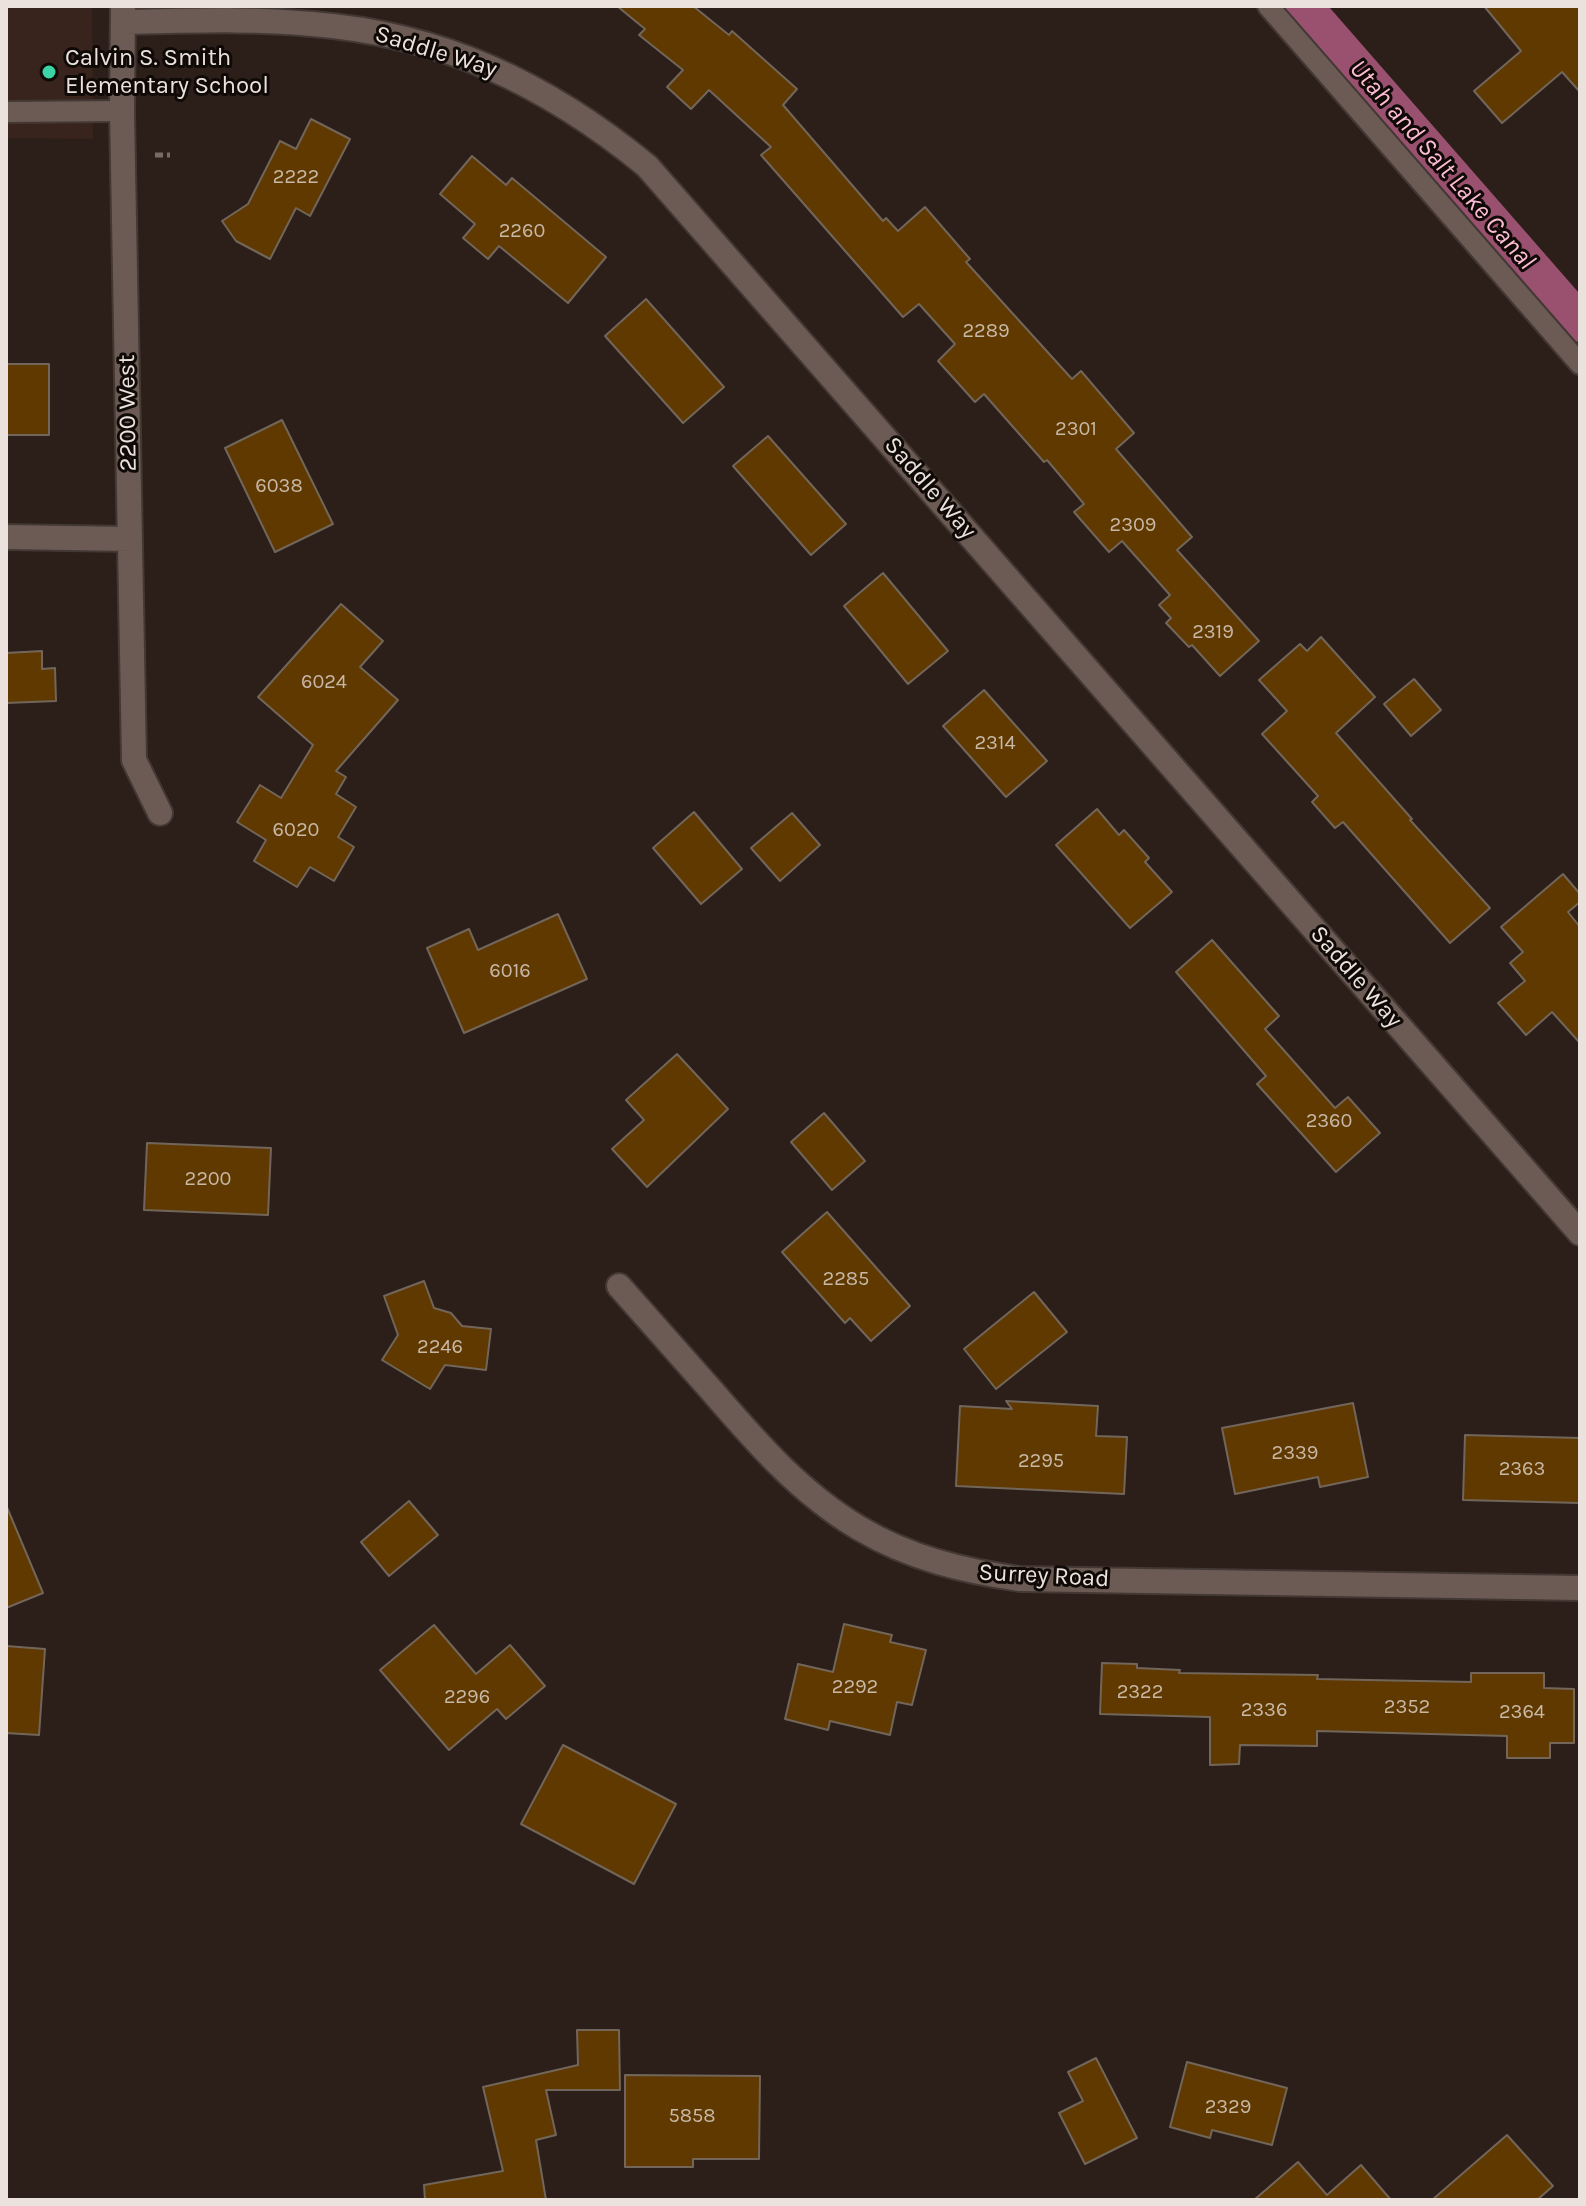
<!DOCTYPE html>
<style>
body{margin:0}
#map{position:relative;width:1586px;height:2206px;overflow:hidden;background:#2c1e19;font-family:Karla,sans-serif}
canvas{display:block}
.frame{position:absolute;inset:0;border:8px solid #ebe2de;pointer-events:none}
</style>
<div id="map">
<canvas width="1586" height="2206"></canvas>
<div class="frame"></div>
</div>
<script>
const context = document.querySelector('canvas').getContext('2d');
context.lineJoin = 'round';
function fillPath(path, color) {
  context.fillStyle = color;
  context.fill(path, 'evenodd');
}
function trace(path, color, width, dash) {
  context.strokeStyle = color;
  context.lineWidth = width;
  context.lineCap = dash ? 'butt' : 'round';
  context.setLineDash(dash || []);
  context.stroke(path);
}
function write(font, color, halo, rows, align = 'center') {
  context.font = font + ' Karla,sans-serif';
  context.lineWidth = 6;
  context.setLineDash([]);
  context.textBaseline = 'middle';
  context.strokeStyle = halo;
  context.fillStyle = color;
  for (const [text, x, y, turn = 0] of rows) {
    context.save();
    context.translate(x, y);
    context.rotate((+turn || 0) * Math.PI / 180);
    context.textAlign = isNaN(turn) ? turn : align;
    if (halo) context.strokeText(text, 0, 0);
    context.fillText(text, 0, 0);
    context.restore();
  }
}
const built = new Path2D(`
 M 6,6 L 92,6 L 93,139 L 6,138 Z`);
const canal = new Path2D(`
 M 1303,6 L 1580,323`);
const building = new Path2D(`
 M 617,6 L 693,6 L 729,35 L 732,31 L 797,89 L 783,105 L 883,221 L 886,218 L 898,231 L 925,207 L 970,259 L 966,262 L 1072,379 L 1081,371 L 1134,433 L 1116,449 L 1192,537 L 1177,550 L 1259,641 L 1220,676 L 1192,645 L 1189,647 L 1166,623 L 1171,618 L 1159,605 L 1170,595 L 1122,541 L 1109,552 L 1074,512 L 1084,504 L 1047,460 L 1044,462 L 984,394 L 975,402 L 938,361 L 955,344 L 919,304 L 903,317 L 761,155 L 771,147 L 709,90 L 691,109 L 667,87 L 683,70 L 639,35 L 645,29 Z
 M 1484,6 L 1580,6 L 1580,92 L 1562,72 L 1502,123 L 1474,91 L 1521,51 Z
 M 311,119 L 350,139 L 310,216 L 296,208 L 270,259 L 236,241 L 222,221 L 248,204 L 280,141 L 296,149 Z
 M 472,156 L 506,185 L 512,178 L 606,257 L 568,303 L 499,246 L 488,259 L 463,238 L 475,224 L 440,194 Z
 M 646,299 L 724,387 L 683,423 L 605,336 Z
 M 6,364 L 49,364 L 49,435 L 6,435 Z
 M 282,420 L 333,524 L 275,552 L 225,448 Z
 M 768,436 L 846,524 L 811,555 L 733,466 Z
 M 883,573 L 948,651 L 908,684 L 844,606 Z
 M 341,604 L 383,641 L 360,667 L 398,700 L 336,771 L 346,777 L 336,794 L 356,807 L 338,837 L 354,847 L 334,881 L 310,867 L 297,887 L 254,861 L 266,840 L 237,822 L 260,785 L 281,798 L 313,745 L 258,697 Z
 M 1321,637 L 1375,697 L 1336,733 L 1412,819 L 1410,820 L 1490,908 L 1450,943 L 1343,822 L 1335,828 L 1312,802 L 1318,796 L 1262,734 L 1287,711 L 1259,680 L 1300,644 L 1307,651 Z
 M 42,651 L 42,669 L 55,668 L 56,701 L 6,703 L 6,653 Z
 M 1414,679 L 1441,710 L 1411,736 L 1384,704 Z
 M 984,690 L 1047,761 L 1006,797 L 943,726 Z
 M 1097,809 L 1119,835 L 1124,830 L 1149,858 L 1145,862 L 1172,892 L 1130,928 L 1056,845 Z
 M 694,812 L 742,869 L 701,904 L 653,848 Z
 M 792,813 L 820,845 L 780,881 L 751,848 Z
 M 1563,874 L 1580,894 L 1580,902 L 1568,912 L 1580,927 L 1580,1043 L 1552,1012 L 1526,1035 L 1498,1003 L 1525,981 L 1510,963 L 1523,952 L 1501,927 Z
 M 558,914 L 587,979 L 464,1033 L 427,948 L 469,929 L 478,950 Z
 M 1212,940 L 1279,1016 L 1265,1029 L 1335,1108 L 1348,1097 L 1380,1133 L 1336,1172 L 1257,1084 L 1266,1076 L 1176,972 Z
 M 677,1054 L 728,1109 L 647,1187 L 612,1149 L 644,1120 L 626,1100 Z
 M 824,1113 L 865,1161 L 832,1190 L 791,1142 Z
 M 147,1143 L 271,1148 L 268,1215 L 144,1210 Z
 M 827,1212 L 910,1306 L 871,1341 L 850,1318 L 845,1323 L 782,1252 Z
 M 424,1281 L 434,1308 L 451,1313 L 462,1326 L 491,1329 L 486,1370 L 445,1365 L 430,1389 L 382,1360 L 398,1335 L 384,1296 Z
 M 1034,1292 L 1067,1332 L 996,1389 L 964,1349 Z
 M 1006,1401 L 1098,1406 L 1096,1436 L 1127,1437 L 1124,1494 L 956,1486 L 960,1406 L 1012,1409 Z
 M 1353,1403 L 1368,1477 L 1320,1487 L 1318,1477 L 1235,1494 L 1222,1428 Z
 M 1465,1435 L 1580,1438 L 1580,1503 L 1463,1500 Z
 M 409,1501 L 438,1535 L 389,1576 L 361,1542 Z
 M 6,1505 L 43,1593 L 6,1608 Z
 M 844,1624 L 892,1635 L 890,1642 L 926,1650 L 912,1705 L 897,1702 L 890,1735 L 830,1721 L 828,1730 L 785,1719 L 798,1664 L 833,1672 Z
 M 434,1625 L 476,1674 L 510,1645 L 545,1686 L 506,1719 L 497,1709 L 449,1750 L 380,1670 Z
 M 6,1646 L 45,1649 L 39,1735 L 6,1733 Z
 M 1102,1663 L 1137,1664 L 1137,1668 L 1180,1670 L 1179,1673 L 1318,1675 L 1317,1679 L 1471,1682 L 1471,1673 L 1544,1673 L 1544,1688 L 1574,1689 L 1574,1743 L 1550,1743 L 1550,1758 L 1507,1758 L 1507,1736 L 1317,1731 L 1317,1746 L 1240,1745 L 1239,1764 L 1210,1765 L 1210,1717 L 1100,1714 Z
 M 563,1745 L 676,1804 L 634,1884 L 521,1824 Z
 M 577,2030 L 619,2030 L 620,2090 L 546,2090 L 556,2135 L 536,2140 L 546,2200 L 425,2200 L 424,2185 L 503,2171 L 483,2087 L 578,2065 Z
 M 1096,2058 L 1137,2138 L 1085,2164 L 1059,2113 L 1083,2101 L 1068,2072 Z
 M 1187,2062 L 1287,2088 L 1272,2145 L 1212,2130 L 1210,2138 L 1170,2127 Z
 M 625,2075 L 760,2076 L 759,2159 L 693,2159 L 693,2167 L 625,2167 Z
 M 1507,2135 L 1553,2186 L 1537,2200 L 1432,2200 Z
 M 1298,2162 L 1327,2195 L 1361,2165 L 1391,2200 L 1254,2200 Z`);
const path = new Path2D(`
 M 155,155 L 170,155`);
const lane = new Path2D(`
 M 1268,6 L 1580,364
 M 6,112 L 122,111`);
const street = new Path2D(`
 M 123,6 L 122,111 L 134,760 L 160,813
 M 123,22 C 186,21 250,18 312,24 C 442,34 547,84 647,166 L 1580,1233
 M 6,537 L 130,539
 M 619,1286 C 650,1321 681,1356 712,1391 C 756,1442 800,1493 859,1528 C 909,1558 964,1571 1020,1579 L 1580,1588`);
const markers = [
 [49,72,8,"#3bd4a4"]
];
const numberNames = [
 ["2222",296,177],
 ["2260",522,231],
 ["2289",986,331],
 ["2301",1076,429],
 ["6038",279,486],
 ["2309",1133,525],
 ["2319",1213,632],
 ["6024",324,682],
 ["2314",995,743],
 ["6020",296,830],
 ["6016",510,971],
 ["2360",1329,1121],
 ["2200",208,1179],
 ["2285",846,1279],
 ["2246",440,1347],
 ["2339",1295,1453],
 ["2295",1041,1461],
 ["2363",1522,1469],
 ["2292",855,1687],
 ["2322",1140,1692],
 ["2296",467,1697],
 ["2352",1407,1707],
 ["2336",1264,1710],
 ["2364",1522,1712],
 ["2329",1228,2107],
 ["5858",692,2116]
];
const streetNames = [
 ["Saddle Way",436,52,17],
 ["2200 West",128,413,-91],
 ["Saddle Way",930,488,49],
 ["Saddle Way",1356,977,49],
 ["Surrey Road",1044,1576,3]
];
const poiNames = [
 ["Calvin S. Smith",65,58],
 ["Elementary School",65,86]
];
const waterNames = [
 ["Utah and Salt Lake Canal",1442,165,49]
];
fillPath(built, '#38241c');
trace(canal, '#9a5170', 38);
fillPath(building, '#5f3900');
trace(building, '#72665a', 2);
trace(lane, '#433834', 24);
trace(street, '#433834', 28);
trace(path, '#776b66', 5, [8, 4]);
trace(lane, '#6b5b54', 20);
trace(street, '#6b5b54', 24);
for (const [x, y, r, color] of markers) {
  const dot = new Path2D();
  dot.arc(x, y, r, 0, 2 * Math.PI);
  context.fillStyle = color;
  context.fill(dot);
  trace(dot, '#100a07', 3);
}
write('20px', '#c8b8a6', null, numberNames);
write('24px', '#ebe2de', '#100a07', streetNames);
write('24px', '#ebe2de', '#100a07', poiNames, 'left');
write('italic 26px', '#fdbcd5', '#100a07', waterNames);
</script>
